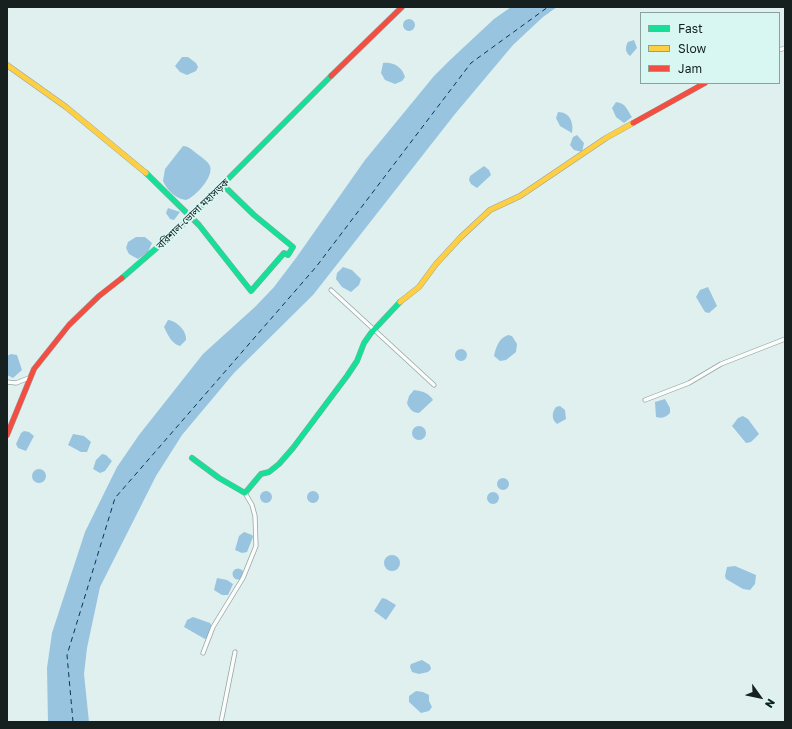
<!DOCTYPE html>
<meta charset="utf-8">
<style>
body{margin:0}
#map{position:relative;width:792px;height:729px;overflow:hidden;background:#dff0ee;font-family:"Golos Text",sans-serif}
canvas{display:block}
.frame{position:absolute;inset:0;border:8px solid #15201f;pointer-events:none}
.legend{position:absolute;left:640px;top:12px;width:140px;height:72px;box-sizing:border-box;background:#d8f7f3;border:1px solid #8aa19e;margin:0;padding:5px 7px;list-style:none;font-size:12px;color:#15201f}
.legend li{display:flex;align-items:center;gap:8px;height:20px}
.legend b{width:20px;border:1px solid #8aa19e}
.north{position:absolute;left:740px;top:677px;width:40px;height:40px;-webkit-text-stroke:3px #d8f7f3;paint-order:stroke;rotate:123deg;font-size:11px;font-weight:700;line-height:16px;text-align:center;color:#15201f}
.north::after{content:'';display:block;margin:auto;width:14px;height:18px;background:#15201f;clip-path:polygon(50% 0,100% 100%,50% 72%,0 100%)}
</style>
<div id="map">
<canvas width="792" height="729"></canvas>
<div class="frame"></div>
<ul class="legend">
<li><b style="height:5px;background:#16e098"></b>Fast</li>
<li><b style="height:5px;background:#ffcf43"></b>Slow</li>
<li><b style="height:5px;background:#f24e42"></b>Jam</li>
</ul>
<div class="north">N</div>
</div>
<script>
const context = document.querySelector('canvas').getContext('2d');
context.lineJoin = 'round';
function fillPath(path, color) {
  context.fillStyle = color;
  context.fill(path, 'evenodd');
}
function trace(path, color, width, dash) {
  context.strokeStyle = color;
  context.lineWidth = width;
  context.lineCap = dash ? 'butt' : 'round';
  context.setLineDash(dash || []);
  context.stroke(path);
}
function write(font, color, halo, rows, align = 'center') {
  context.font = font + ' "Golos Text","Noto Sans Bengali",sans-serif';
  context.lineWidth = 4;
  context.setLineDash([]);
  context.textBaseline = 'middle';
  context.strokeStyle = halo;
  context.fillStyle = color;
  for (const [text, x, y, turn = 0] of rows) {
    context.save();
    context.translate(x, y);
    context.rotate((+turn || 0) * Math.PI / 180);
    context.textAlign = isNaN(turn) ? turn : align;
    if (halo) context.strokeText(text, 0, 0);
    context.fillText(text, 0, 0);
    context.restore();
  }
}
const water = new Path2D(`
 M 511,7 L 557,7 L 543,17 L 513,45 L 455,114 L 313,295 L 234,373 L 182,435 L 156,476 L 100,587 L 87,648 L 84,674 L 89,722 L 48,722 L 47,668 L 52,633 L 85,532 L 117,467 L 139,435 L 203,354 L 256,306 L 274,287 L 296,258 L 365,160 L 434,76 L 449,61 L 494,19 Z
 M403 25a6 6 0 1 1 12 0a6 6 0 1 1-12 0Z
 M 634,40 L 637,48 L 630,56 C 625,52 625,47 628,42 Z
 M 182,57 L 188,57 L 196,63 L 198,67 L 196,71 L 187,75 L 180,72 L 175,66 Z
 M 383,63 C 394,62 402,67 405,77 L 402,81 L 395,84 L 385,80 L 381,73 Z
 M 616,102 C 626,103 627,110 632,117 L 624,123 L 616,117 L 612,108 Z
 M 558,112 C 570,112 574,123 572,133 L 560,126 L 556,118 Z
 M 577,135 L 584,143 L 582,152 L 574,150 L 570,145 L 573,137 Z
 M 183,146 C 189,146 192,150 196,153 C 201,157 208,161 210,166 C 214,177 195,197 186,200 C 176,199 167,190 163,181 L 165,169 Z
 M 484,166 L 489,170 L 491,175 L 477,188 L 471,184 L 469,180 L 470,176 Z
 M 168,208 L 180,212 L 174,220 L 170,219 L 166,213 Z
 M 136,237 L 145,237 L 152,243 L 148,252 L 138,259 L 129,254 L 126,248 L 128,242 Z
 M 343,267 L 352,270 L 361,279 L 359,285 L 351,292 L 342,287 L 336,279 L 337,273 Z
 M 708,287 L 717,306 L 709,313 L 705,312 L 696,297 L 700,290 Z
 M 168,320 C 177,321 187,331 186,340 L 180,346 C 171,343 168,335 164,327 Z
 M 508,335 L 512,336 L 517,344 L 516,352 L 506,360 L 500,361 L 494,356 C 496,347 499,338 508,335 Z
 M455 355a6 6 0 1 1 12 0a6 6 0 1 1-12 0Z
 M 11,354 L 17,355 L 22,370 L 13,378 L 7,375 L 7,356 Z
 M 414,390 C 422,391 429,393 433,400 L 419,413 C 413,413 409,409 407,403 L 409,396 Z
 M 665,399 L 670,408 L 670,413 C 666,417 662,419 656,417 L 655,402 Z
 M 560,406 L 565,410 L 566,419 L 557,424 C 551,419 552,412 556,407 Z
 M 743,416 L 748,419 L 759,434 L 751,442 L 746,443 L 732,426 L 738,418 Z
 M412 433a7 7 0 1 1 14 0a7 7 0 1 1-14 0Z
 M 24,431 L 29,432 L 34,436 L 26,451 L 18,448 L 16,444 L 21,433 Z
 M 73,434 L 84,436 L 91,442 L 87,452 L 81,452 L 68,445 Z
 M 102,454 L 106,455 L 112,461 L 105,471 L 100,473 L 93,469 L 96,460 Z
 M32 476a7 7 0 1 1 14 0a7 7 0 1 1-14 0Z
 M497 484a6 6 0 1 1 12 0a6 6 0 1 1-12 0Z
 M260 497a6 6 0 1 1 12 0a6 6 0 1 1-12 0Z
 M307 497a6 6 0 1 1 12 0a6 6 0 1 1-12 0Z
 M487 498a6 6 0 1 1 12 0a6 6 0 1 1-12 0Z
 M 244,532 L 252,535 L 253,537 L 247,552 L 242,553 L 235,550 L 239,536 Z
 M384 563a8 8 0 1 1 16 0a8 8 0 1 1-16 0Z
 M 735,566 L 756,575 L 755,584 L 750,590 L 743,589 L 726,579 L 725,576 L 727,567 Z
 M232.5 574a5.5 5.5 0 1 1 11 0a5.5 5.5 0 1 1-11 0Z
 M 217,578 L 227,580 L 233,584 L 228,595 L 222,595 L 214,590 Z
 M 382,598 L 386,599 L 396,605 L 386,620 L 374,611 Z
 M 193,617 L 210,623 L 212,626 L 208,637 L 205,639 L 184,627 L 187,620 Z
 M 422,660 L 430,665 L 431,669 L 428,672 L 419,674 L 412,672 L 410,667 L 411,664 Z
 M 416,691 L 423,692 L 429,695 L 429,701 L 432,707 L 429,711 L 421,713 L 409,702 L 409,696 Z`);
const ferry = new Path2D(`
 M 73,722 L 67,655 L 115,498 L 316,267 L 471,63 L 548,7`);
const street = new Path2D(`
 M 779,50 L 785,48
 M 331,290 L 434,385
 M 7,382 L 16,383 L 29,378
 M 645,400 L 689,383 L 721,364 L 785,339
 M 203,653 L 213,627 L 243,578 L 256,546 L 255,516 L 252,505 L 245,493
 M 221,722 L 235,652`);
const fast = new Path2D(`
 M 146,173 L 199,225 L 251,291 L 284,253 L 288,255 L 293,247 L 254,215 L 223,185
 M 122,278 L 175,232 L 331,76
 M 192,458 L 219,478 L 245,493 L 261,474 L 269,472 L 279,464 L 293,448 L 347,376 L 357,361 L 364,343 L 371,333 L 400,302`);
const slow = new Path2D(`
 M 7,65 L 66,107 L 146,173
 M 400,302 L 419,287 L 436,264 L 461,237 L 490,210 L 520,196 L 606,138 L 633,123`);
const jam = new Path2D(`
 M 331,76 L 402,7
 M 633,123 L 705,83
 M 7,435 L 34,369 L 69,325 L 99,296 L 122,278`);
const streetNames = [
 ["বরিশাল-ভোলা মহাসড়ক",193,214,-44]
];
fillPath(water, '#98c4e0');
trace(ferry, '#093652', 1, [5, 4]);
trace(street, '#96a4a2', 5);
trace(fast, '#96a4a2', 6);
trace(slow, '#96a4a2', 6);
trace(jam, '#96a4a2', 6);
trace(street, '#fafdfc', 3.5);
trace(fast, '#16e098', 5);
trace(slow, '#ffcf43', 5);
trace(jam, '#f24e42', 5);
write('10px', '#15201f', '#d8f7f3', streetNames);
</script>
